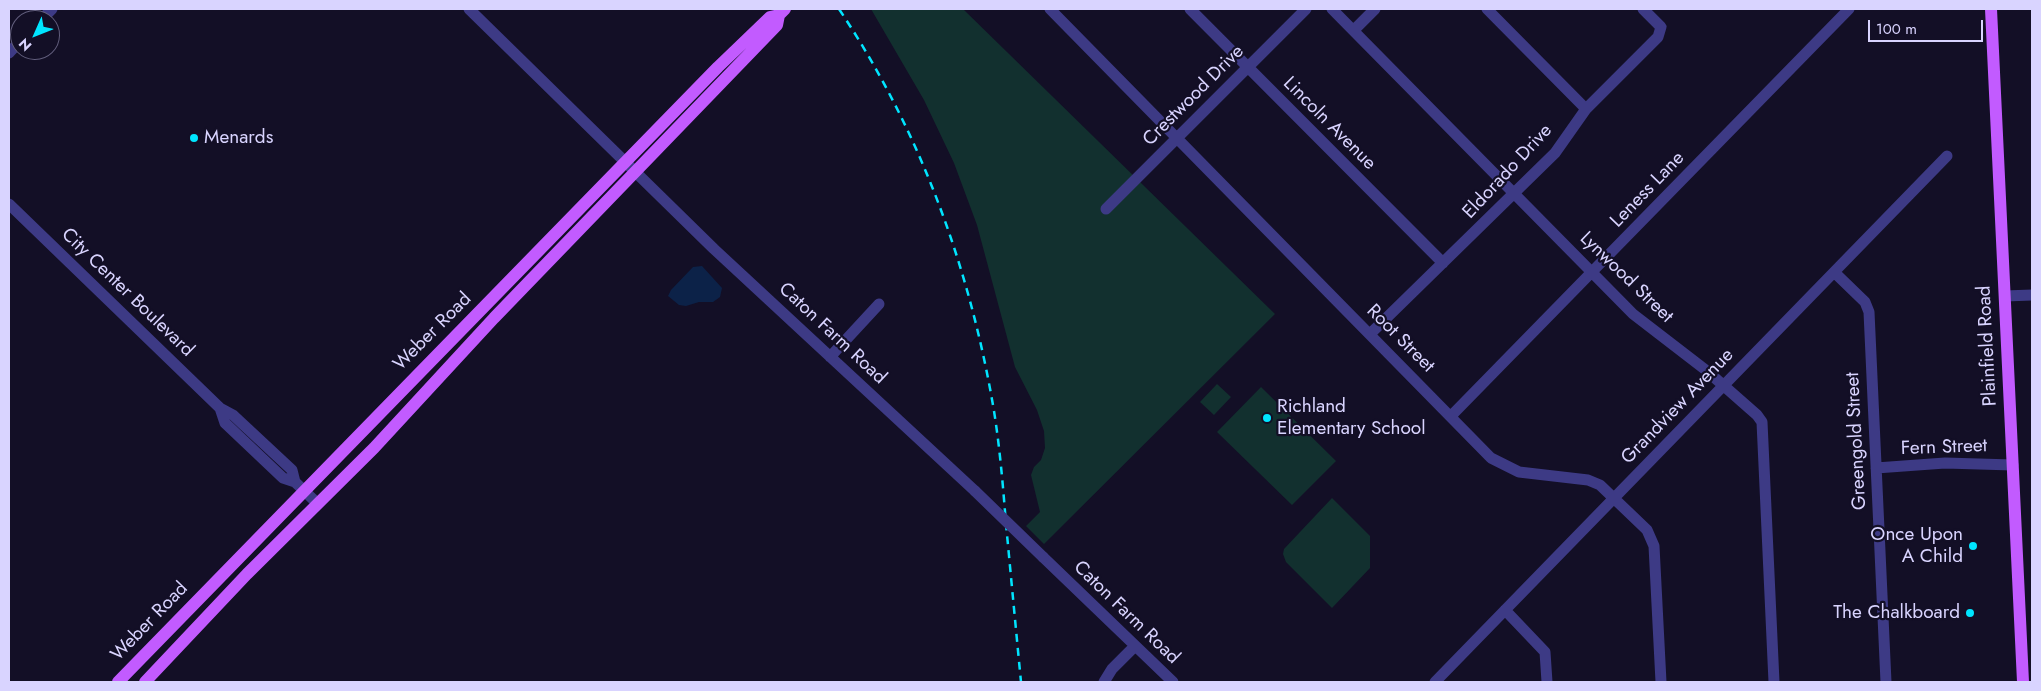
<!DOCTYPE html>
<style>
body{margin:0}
#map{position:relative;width:2041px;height:691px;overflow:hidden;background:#130f26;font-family:Jost,sans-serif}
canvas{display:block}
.frame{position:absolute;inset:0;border:10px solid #d9d4ff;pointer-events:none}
.north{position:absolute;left:10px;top:10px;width:50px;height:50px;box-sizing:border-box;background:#130f26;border:1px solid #625e7d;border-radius:50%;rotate:226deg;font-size:14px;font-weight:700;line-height:20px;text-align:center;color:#d9d4ff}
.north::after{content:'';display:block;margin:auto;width:18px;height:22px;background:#00e5ff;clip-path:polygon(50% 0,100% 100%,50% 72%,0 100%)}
.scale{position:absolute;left:1868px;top:20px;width:115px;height:22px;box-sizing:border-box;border:2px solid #d9d4ff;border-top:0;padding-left:6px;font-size:15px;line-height:18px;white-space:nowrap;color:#d9d4ff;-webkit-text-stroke:4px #130f26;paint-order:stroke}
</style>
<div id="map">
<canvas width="2041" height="691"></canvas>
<div class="frame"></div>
<div class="north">N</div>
<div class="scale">100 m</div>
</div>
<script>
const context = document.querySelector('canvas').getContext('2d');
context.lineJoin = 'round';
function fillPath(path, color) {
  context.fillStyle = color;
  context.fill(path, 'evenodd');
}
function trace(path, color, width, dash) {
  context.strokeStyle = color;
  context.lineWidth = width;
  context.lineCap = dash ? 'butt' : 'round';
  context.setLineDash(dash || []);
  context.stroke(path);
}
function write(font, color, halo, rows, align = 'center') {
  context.font = font + ' Jost,sans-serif';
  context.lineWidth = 4.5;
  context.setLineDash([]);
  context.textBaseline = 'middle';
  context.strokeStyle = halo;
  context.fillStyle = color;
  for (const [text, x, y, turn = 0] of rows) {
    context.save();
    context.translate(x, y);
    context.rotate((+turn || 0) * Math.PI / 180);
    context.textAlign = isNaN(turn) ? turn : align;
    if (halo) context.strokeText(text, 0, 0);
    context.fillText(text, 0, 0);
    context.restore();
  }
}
const green = new Path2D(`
 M 871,9 L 963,9 L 1275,314 L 1044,544 L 1026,526 L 1040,512 L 1031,475 L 1034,467 L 1041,460 L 1045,448 L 1044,431 L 1037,410 L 1015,367 L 977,225 L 954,163 L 924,100 Z
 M 1217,384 L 1231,397 L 1214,415 L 1200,402 Z
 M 1261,387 L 1336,461 L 1292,505 L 1217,432 Z
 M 1332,498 L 1370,536 L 1370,568 L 1332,608 L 1286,562 L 1283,554 L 1284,549 Z`);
const water = new Path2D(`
 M 702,266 L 722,288 L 720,297 L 713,302 L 699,302 L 686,306 L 679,305 L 668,296 L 671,290 L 693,267 Z`);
const minor = new Path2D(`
 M 469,9 L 714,249 L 975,491
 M 1050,9 L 1491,458 L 1519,472 L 1588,480 L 1600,485 L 1647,530 L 1654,546 L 1661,682
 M 1190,9 L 1443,263
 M 1332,9 L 1633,314 L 1707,371 L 1757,415 L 1762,422 L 1774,682
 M 1487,9 L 1586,109
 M 41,20 L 52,9
 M 1354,30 L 1375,9
 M 9,53 L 20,41
 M 9,204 L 220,408 L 233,415 L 292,470 L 295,482
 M 1106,209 L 1306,9
 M 1834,272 L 1865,302 L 1869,312 L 1886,682
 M 2005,296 L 2032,295
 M 1370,334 L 1555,153 L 1586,109 L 1658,37 L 1661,27 L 1643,9
 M 830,357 L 879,304
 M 220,408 L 225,423 L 283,478 L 295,482 L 318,504
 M 1451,416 L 1849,9
 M 1876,468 L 1945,463 L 2013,465
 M 1043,557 L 1173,682
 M 1505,610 L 1545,652 L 1547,682
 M 1104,682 L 1112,669 L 1135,646
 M 1435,682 L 1947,156`);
const major = new Path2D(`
 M 1991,9 L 2023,682
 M 118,682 L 718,67 L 770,17 L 779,15
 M 145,682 L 247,574 L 374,448 L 494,318 L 777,25 L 779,15 L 785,9`);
const rail = new Path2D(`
 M 839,9 C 920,130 970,268 994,411 C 1000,449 1003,486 1006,524 C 1011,577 1016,630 1021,682`);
const minorBridge = new Path2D(`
 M 975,491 L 1043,557`);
const markers = [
 [194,138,5,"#00e5ff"],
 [1267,418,5,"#00e5ff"],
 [1973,546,5,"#00e5ff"],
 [1970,613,5,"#00e5ff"]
];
const streetNames = [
 ["Crestwood Drive",1194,96,-45],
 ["Lincoln Avenue",1329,124,45],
 ["Eldorado Drive",1508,172,-47],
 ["Leness Lane",1648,190,-46],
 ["Lynwood Street",1626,278,44],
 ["City Center Boulevard",127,293,44],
 ["Weber Road",433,332,-45],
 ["Caton Farm Road",832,334,43],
 ["Root Street",1400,339,45],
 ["Plainfield Road",1988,346,-93],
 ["Grandview Avenue",1678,407,-46],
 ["Greengold Street",1857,441,-93],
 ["Fern Street",1944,448,-2],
 ["Caton Farm Road",1126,613,44],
 ["Weber Road",150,622,-46]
];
const poiNames = [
 ["Menards",204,138],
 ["Richland",1277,407],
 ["Elementary School",1277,429],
 ["Once Upon",1963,535,"right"],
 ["A Child",1963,557,"right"],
 ["The Chalkboard",1960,613,"right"]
];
fillPath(green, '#12302f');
fillPath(water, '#0c2248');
trace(minor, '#3d3a85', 11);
trace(major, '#c25bff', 12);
trace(rail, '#00e5ff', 2.5, [8, 6]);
trace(minorBridge, '#3d3a85', 11);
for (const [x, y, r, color] of markers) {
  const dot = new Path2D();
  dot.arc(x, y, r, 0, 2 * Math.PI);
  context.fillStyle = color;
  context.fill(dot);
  trace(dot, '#130f26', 2);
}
write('19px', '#d9d4ff', '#130f26', streetNames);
write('19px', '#d9d4ff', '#130f26', poiNames, 'left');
</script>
